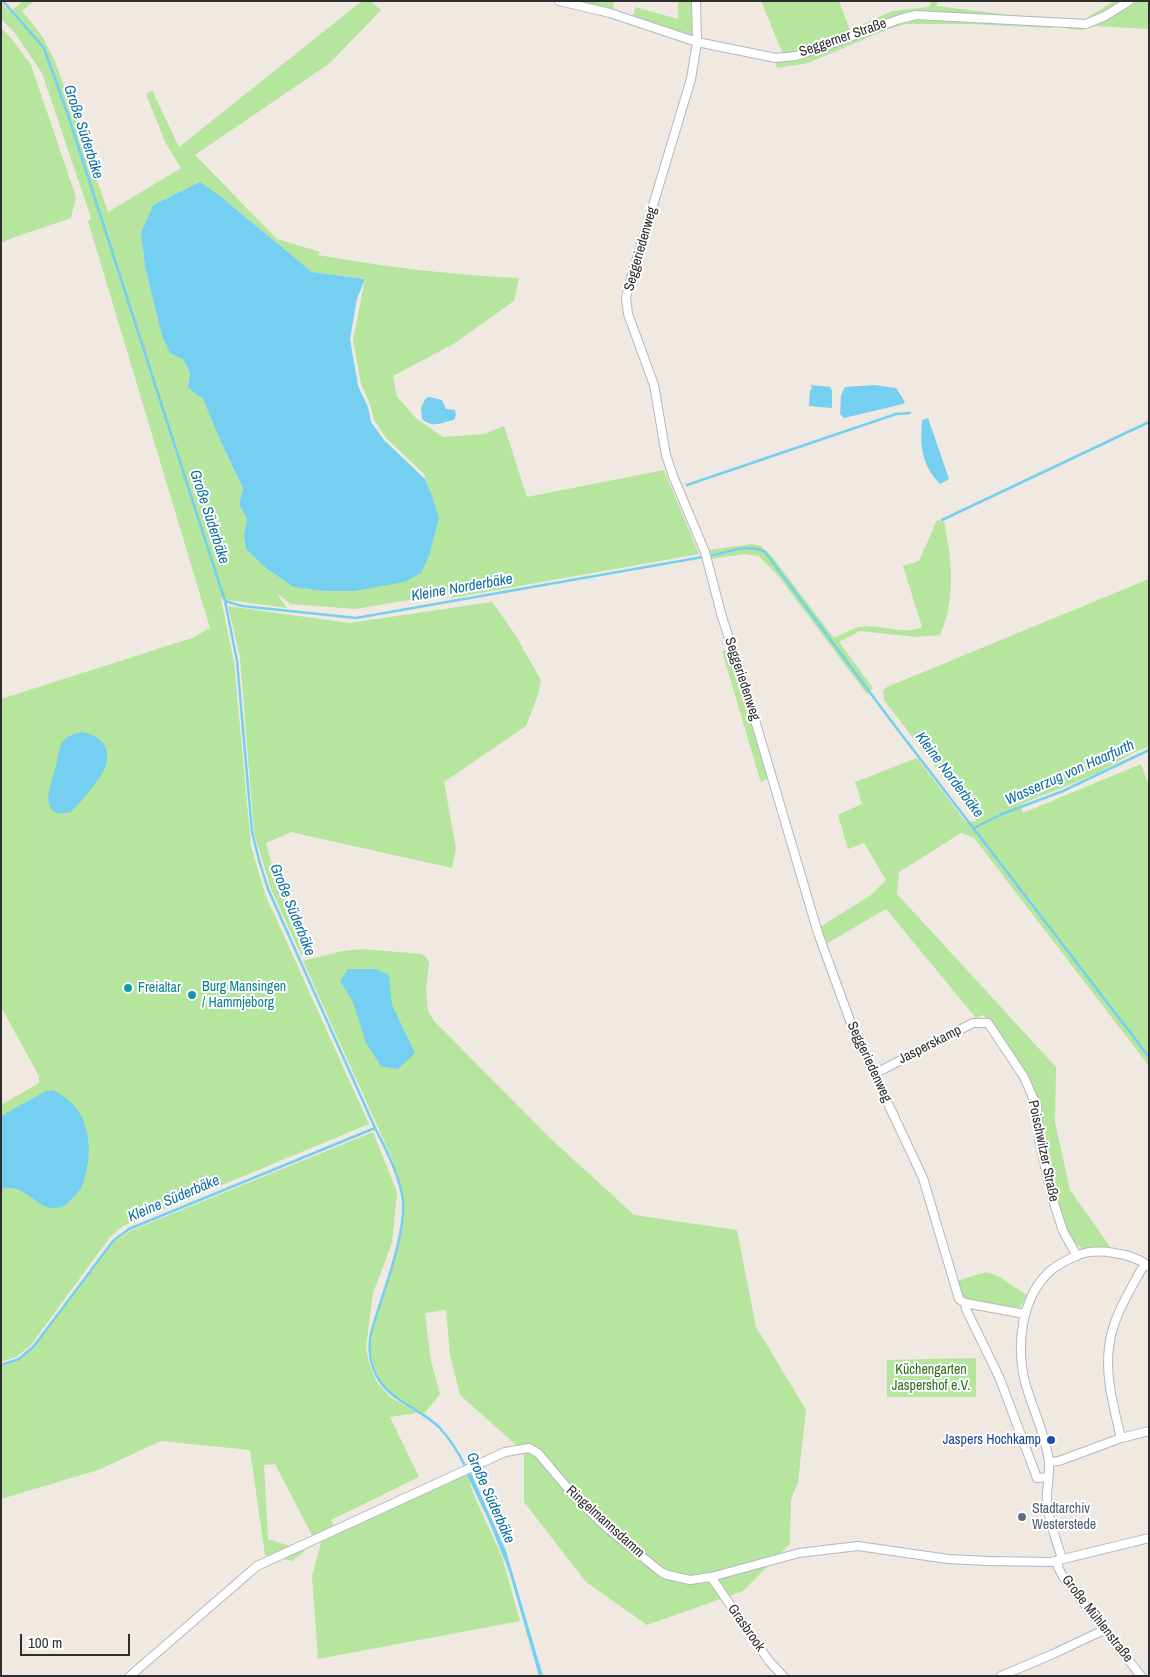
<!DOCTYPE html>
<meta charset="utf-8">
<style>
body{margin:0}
#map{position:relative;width:1150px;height:1677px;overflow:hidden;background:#efe9e1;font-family:"Archivo Narrow",sans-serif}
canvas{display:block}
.frame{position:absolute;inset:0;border:2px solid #2e2e2e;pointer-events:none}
.scale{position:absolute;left:20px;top:1634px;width:110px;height:22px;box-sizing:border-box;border:2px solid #2e2e2e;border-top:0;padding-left:6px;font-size:15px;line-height:18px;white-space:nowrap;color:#2e2e2e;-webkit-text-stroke:4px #fff;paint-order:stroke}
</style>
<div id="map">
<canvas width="1150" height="1677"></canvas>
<div class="frame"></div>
<div class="scale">100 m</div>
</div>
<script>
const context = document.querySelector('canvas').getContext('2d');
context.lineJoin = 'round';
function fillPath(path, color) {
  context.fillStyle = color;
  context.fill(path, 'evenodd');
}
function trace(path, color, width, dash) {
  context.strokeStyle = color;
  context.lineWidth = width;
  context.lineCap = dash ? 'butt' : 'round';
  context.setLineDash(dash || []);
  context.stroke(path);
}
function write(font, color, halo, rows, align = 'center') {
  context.font = font + ' "Archivo Narrow",sans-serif';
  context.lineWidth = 4;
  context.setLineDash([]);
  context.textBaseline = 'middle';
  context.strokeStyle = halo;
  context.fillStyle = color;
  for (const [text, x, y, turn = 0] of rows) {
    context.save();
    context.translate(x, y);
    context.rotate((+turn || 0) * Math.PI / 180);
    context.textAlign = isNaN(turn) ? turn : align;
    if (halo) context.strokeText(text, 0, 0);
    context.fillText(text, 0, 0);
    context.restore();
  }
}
const green = new Path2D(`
 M 23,1 L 34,1 L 22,11 L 42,36 L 55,61 L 108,212 L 181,168 L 166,144 L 146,94 L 152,90 L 179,147 L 362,1 L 371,1 L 381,10 L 330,63 L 195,155 L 277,239 L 320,252 L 318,255 C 385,267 451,275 519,278 L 514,301 L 455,343 L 393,376 L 397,397 L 417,419 L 443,437 L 484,434 L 504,426 L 527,497 L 664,470 L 699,554 L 452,598 L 451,593 L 355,609 L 291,604 L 277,594 L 287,608 L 221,599 L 234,662 L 251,846 L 265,894 L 369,1124 L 123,1226 L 110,1237 L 31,1345 L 16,1357 L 1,1362 L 1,1189 C 19,1185 30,1196 44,1205 L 70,1202 L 81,1188 L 88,1167 L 9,1113 L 1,1116 L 1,1105 L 39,1083 L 39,1076 L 1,1007 L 1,699 L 192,638 L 210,628 L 88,221 L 91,218 L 42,73 L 14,32 L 1,19 L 1,2 L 10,12 ZM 200,183 L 220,196 L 312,272 L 365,279 L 353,340 L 361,384 L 370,404 L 374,420 L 386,438 L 424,474 L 439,518 L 430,553 L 354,591 L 323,591 L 293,587 L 266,568 L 244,534 L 247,519 L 239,504 L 243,490 L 221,442 L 203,398 L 188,388 L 190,373 L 183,359 L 162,336 L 145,267 L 141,233 L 153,205 Z
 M 569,1 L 614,1 L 613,11 Z
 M 678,1 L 693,1 L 695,38 L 633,18 L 635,7 L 678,19 Z
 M 761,1 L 839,1 L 850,30 L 892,11 L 929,7 L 932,1 L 938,1 L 936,6 L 1019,16 L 1052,17 L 1051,28 L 970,24 L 907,24 L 888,29 L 808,63 L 777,68 L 773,54 L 783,54 Z
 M 1114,1 L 1124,1 L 1128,7 L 1136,1 L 1149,1 L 1149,29 L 1095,26 L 1082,30 L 1068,29 L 1069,19 L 1082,21 Z
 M 1,28 L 12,39 L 31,65 L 76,197 L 71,218 L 15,237 L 1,243 Z
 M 937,520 L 944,522 C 952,559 956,600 940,635 L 916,637 L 860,631 L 839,642 L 873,688 L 867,694 L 779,577 L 759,556 L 745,554 L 710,559 L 709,550 L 752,544 L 761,546 L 770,554 L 834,638 C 842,635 851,629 859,627 C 880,623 903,636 922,627 L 903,566 L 919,561 Z
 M 1149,579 L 1149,747 C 1133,751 1121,761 1107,768 C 1079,783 1048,792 1020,805 L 1023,813 L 1141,764 L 1149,786 L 1149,1066 L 974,838 L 961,833 L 899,872 L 897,894 L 1056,1067 L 1055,1122 L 1070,1190 L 1111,1248 L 1084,1250 L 1069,1238 L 1063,1227 L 1048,1166 L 1037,1103 L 1014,1056 L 983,1015 L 976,1018 L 886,909 L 826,944 L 820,927 L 871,895 L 886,880 L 864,843 L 848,849 L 838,815 L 862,804 L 855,782 L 917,758 L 966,822 L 977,821 L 884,700 L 883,690 L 887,687 Z
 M 492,602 L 514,633 L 541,680 L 538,695 L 526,726 L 444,782 L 456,848 L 452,868 L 291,832 L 266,843 L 279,890 L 310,948 L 301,955 L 271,889 L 254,833 L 240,658 L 228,606 L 349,623 Z
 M 730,650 L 769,777 L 761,783 L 722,651 Z
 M 362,949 L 421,954 L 426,957 L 429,963 L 426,990 L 428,1011 L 434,1021 L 551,1139 L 634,1215 L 737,1230 L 756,1327 L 806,1410 L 798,1482 L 791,1500 L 790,1544 L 743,1591 L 647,1625 L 586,1582 L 524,1502 L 524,1452 L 460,1395 L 450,1355 L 446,1310 L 425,1313 L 431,1361 L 440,1394 L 424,1414 L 391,1394 L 383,1385 L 379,1379 L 372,1360 L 370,1347 L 373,1328 L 400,1242 L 403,1219 L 403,1195 L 393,1161 L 303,961 L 342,951 Z
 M 373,1132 L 397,1192 L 392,1243 L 373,1293 L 366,1348 L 369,1362 L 376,1381 L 390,1397 L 418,1413 L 390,1417 L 419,1477 L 331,1520 L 335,1528 L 313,1537 L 275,1464 L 264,1465 L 268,1539 L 305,1551 L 292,1561 L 265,1555 L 250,1450 L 161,1441 L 98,1470 L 1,1499 L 1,1367 L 19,1360 L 34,1347 L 113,1243 L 130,1231 Z
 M 986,1272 L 998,1276 L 1027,1295 L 1017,1313 L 965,1302 L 954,1282 Z
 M 976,1358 L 976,1397 L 887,1397 L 887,1360 Z
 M 466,1470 L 473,1493 L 502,1557 L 520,1621 L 318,1659 L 312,1576 L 322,1539 Z`);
const water = new Path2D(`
 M 200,182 L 220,196 L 312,272 L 365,279 L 357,299 L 350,339 L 358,386 L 368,407 L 371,422 L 384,440 L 425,479 L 432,496 L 439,518 L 430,553 L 421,573 L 404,582 L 354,591 L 323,591 L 293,587 L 266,568 L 246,549 L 244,534 L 247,519 L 239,504 L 243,489 L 221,442 L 203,399 L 188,388 L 190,373 L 183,359 L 170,353 L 162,336 L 145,267 L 141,233 L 153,205 Z
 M 811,385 L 830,387 L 832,391 L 832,408 L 809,406 L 810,390 L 812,388 Z
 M 875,385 L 896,388 L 905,402 L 903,404 L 844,418 L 840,414 L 841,395 L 845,387 Z
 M 429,397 L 442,400 L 446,409 L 455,410 L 456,415 L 454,420 C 442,422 433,429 422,419 L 421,408 L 425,399 Z
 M 928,418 L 949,479 L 940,484 C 921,464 920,446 922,420 Z
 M 81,732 C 100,735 113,747 105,768 C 102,777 79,804 71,812 C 36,821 51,783 56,766 C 58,758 58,747 64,740 C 68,736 75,734 81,732 Z
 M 348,969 L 376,969 L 389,975 L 392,1005 L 415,1053 L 398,1069 L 381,1066 L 366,1043 L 353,1002 L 340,981 Z
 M 53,1090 C 64,1095 72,1102 79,1112 C 92,1132 91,1165 82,1186 C 80,1191 76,1194 73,1198 C 70,1202 62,1208 57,1208 C 35,1210 28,1183 1,1189 L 1,1116 L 44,1092 Z
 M 467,1464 L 506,1551 L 543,1676 L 539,1676 L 509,1571 L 488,1519 L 463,1467 Z`);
const stream = new Path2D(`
 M 3,1 L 44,48 L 68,115 L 225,601 L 237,661 L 252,832 L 259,860 L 268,889 L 375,1128 C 386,1149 397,1171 402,1194 C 408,1222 390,1274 381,1301 C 375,1321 366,1339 371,1360 C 380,1400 412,1402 439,1427 C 450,1439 459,1453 466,1468
 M 687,485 L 896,414 L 910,413
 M 942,520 L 1149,422
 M 710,556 C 728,552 749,543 765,552 L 895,726 L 1149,1057
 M 225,601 L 242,606 L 356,618 L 703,557
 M 974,828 L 1002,814 L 1063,791 L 1149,750
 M 1,1365 L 19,1359 L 34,1346 L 113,1241 L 129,1229 L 375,1128`);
const street = new Path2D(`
 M 559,1 L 610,13 L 697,42 L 776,58 L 796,56 L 900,19 L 916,15 L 1086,24 L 1105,16 L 1129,1
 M 696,1 L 697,42 L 691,79 L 629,285 L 626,298 L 628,314 L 654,385 L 666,455 L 673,476 L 705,552 L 722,617 L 744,683 L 818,933 L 853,1029 L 923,1178 L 959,1299 L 965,1303 L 1025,1314
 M 874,1074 L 973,1023 L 988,1023 L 1024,1077 L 1037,1107 L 1039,1139 L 1052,1197 L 1063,1231 L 1077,1256
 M 965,1303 L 966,1309 L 1000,1379 L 1037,1478 L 1048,1477
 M 1121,1438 C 1114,1408 1105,1377 1109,1347 C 1112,1319 1128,1294 1141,1270 L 1146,1264
 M 1049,1462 L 1059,1461 L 1121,1438 L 1149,1431
 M 1062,1559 C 1057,1541 1049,1523 1047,1504 C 1046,1490 1050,1476 1049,1462 C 1046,1435 1032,1408 1025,1382 C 1016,1345 1021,1298 1050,1271 C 1057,1265 1067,1260 1076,1256 C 1095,1247 1132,1253 1149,1266
 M 1058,1560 L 1058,1567 L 1063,1577 L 1141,1676
 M 711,1577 L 769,1661 L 783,1676
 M 130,1676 L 257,1566 L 505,1452 L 529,1448 L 538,1453 L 576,1498 L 607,1528 L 661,1572 L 668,1575 L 690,1580 L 711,1577 L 799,1553 L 858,1546 L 948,1559 L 988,1561 L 1051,1562 L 1149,1538
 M 1001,1676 L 1053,1654 L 1104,1630`);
const markers = [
 [128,988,5,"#0f9aa8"],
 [192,995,5,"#0f9aa8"],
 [1051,1440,5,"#1a4fb4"],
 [1022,1517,5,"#5c6f8a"]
];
const streetNames = [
 ["Seggerner Straße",843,38,-19],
 ["Seggeriedenweg",641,249,-74],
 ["Seggeriedenweg",742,679,72],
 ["Jasperskamp",930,1045,-27],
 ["Seggeriedenweg",869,1062,65],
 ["Poischwitzer Straße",1043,1151,78],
 ["Ringelmannsdamm",605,1522,42],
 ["Große Mühlenstraße",1097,1619,52],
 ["Grasbrook",746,1628,55]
];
const cultureNames = [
 ["Burg Mansingen",202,987],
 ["/ Hammjeborg",202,1003],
 ["Freialtar",138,988]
];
const parkNames = [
 ["Küchengarten",931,1370],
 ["Jaspershof e.V.",931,1386]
];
const transitNames = [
 ["Jaspers Hochkamp",1041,1440]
];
const serviceNames = [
 ["Stadtarchiv",1032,1509],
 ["Westerstede",1032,1525]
];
const waterNames = [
 ["Große Süderbäke",83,132,72],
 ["Große Süderbäke",209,517,72],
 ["Kleine Norderbäke",462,588,-10],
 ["Wasserzug von Haarfurth",1070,773,-24],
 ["Kleine Norderbäke",949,775,53],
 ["Große Süderbäke",292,910,68],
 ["Kleine Süderbäke",174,1199,-23],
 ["Große Süderbäke",490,1498,66]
];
fillPath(green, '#b6e59e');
fillPath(water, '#75cff0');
trace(stream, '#75cff0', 2.5);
trace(street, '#b4b7c1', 10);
trace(street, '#fff', 8);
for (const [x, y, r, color] of markers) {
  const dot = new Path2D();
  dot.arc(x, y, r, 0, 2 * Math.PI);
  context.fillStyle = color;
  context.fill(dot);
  trace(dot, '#fff', 2);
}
write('14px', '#2e2e2e', '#fff', streetNames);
write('14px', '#0d838f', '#fff', cultureNames, 'left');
write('14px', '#2c6e1b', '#fff', parkNames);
write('14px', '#164399', '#fff', transitNames, 'right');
write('14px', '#4e5e75', '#fff', serviceNames, 'left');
write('italic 15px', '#0d6fa3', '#fff', waterNames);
</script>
